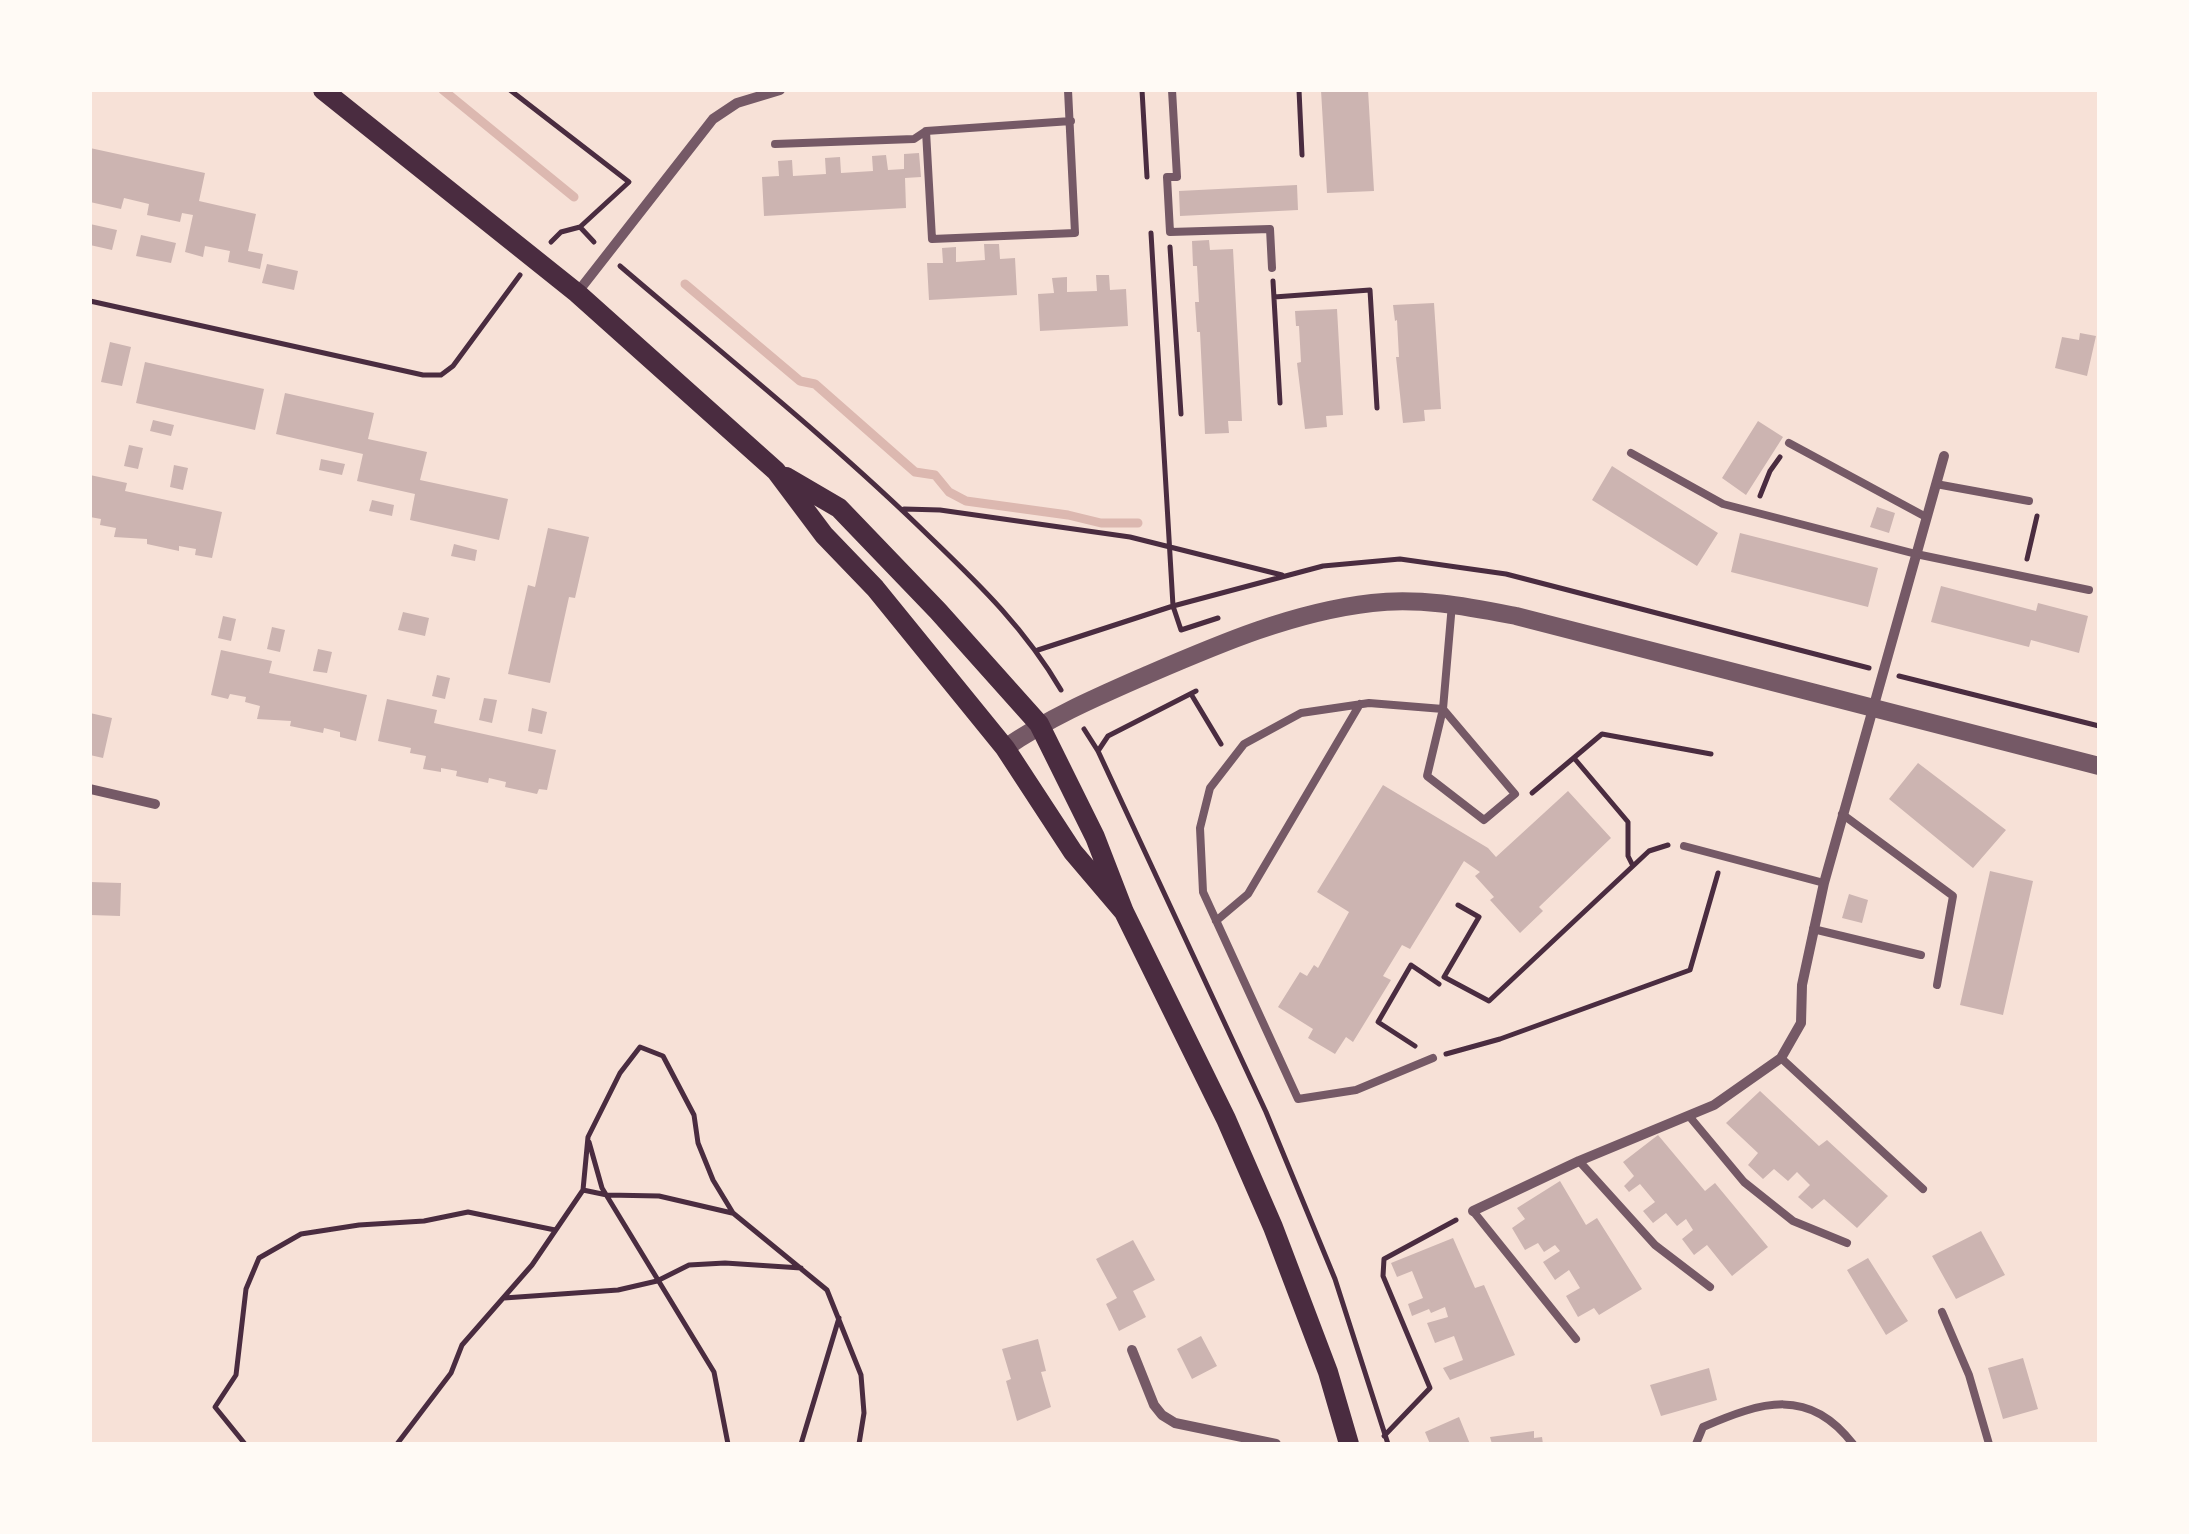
<!DOCTYPE html>
<style>
body{margin:0}
#map{position:relative;width:2189px;height:1534px;overflow:hidden;background:#f7e1d7;font-family:Karla,sans-serif}
canvas{display:block}
.frame{position:absolute;inset:0;border:92px solid #fffaf5;pointer-events:none}
</style>
<div id="map">
<canvas width="2189" height="1534"></canvas>
<div class="frame"></div>
</div>
<script>
const context = document.querySelector('canvas').getContext('2d');
context.lineJoin = 'round';
function trace(path, color, width, dash) {
  context.strokeStyle = color;
  context.lineWidth = width;
  context.lineCap = dash ? 'butt' : 'round';
  context.setLineDash(dash || []);
  context.stroke(path);
}
function fillPath(path, color) {
  context.fillStyle = color;
  context.fill(path, 'evenodd');
}
const stream = new Path2D(`
 M 443,90 L 574,197
 M 685,284 L 800,381 L 815,384 L 915,472 L 935,475 L 949,492 L 966,501 L 1068,515 L 1101,523 L 1138,523`);
const building = new Path2D(`
 M 1321,90 L 1368,90 L 1374,191 L 1327,193 Z
 M 90,148 L 205,173 L 199,201 L 256,214 L 248,251 L 263,254 L 260,269 L 228,262 L 230,251 L 205,246 L 203,257 L 185,252 L 193,215 L 182,213 L 180,222 L 147,215 L 149,204 L 124,198 L 121,209 L 90,202 Z
 M 919,153 L 921,177 L 905,178 L 906,208 L 764,216 L 762,177 L 779,176 L 778,161 L 792,160 L 793,176 L 826,174 L 825,158 L 840,157 L 841,173 L 873,171 L 872,156 L 886,155 L 888,170 L 904,169 L 904,154 Z
 M 1297,185 L 1298,210 L 1180,216 L 1179,191 Z
 M 90,224 L 117,230 L 112,250 L 90,245 Z
 M 141,235 L 176,243 L 171,263 L 136,256 Z
 M 1209,240 L 1210,250 L 1233,249 L 1242,421 L 1228,421 L 1229,433 L 1205,434 L 1200,332 L 1197,332 L 1195,302 L 1199,302 L 1197,266 L 1193,266 L 1192,241 Z
 M 984,244 L 999,244 L 1000,259 L 1015,258 L 1017,295 L 929,300 L 927,263 L 943,263 L 942,248 L 956,247 L 956,262 L 985,260 Z
 M 267,264 L 298,271 L 294,290 L 262,283 Z
 M 1096,275 L 1109,275 L 1110,290 L 1126,289 L 1128,326 L 1040,331 L 1038,294 L 1054,293 L 1052,278 L 1067,277 L 1067,292 L 1097,291 Z
 M 1434,303 L 1441,409 L 1424,410 L 1425,421 L 1403,423 L 1396,357 L 1399,357 L 1397,320 L 1395,321 L 1393,305 Z
 M 1337,309 L 1343,415 L 1326,416 L 1327,427 L 1305,429 L 1297,363 L 1301,362 L 1299,326 L 1296,326 L 1295,311 Z
 M 2080,333 L 2096,336 L 2087,376 L 2055,368 L 2062,337 L 2079,340 Z
 M 110,342 L 131,347 L 122,386 L 101,382 Z
 M 145,362 L 264,389 L 255,430 L 136,403 Z
 M 285,393 L 374,413 L 368,439 L 427,452 L 420,480 L 508,499 L 499,540 L 410,520 L 415,494 L 357,481 L 363,454 L 276,434 Z
 M 153,420 L 174,425 L 171,436 L 150,431 Z
 M 1758,421 L 1783,437 L 1746,495 L 1722,478 Z
 M 129,445 L 143,448 L 138,469 L 124,466 Z
 M 321,459 L 345,464 L 342,475 L 319,470 Z
 M 174,465 L 188,468 L 183,490 L 170,487 Z
 M 1612,466 L 1718,533 L 1697,566 L 1592,500 Z
 M 90,475 L 127,483 L 125,491 L 222,512 L 212,558 L 195,555 L 196,549 L 179,546 L 179,551 L 147,544 L 147,539 L 114,537 L 116,528 L 100,525 L 101,519 L 90,517 Z
 M 372,500 L 394,505 L 392,516 L 369,511 Z
 M 1877,507 L 1895,513 L 1889,533 L 1870,527 Z
 M 548,528 L 589,537 L 575,598 L 569,597 L 550,683 L 508,674 L 528,585 L 535,587 Z
 M 1740,533 L 1878,568 L 1868,607 L 1731,572 Z
 M 454,544 L 477,550 L 475,561 L 451,556 Z
 M 1941,586 L 2036,611 L 2038,603 L 2088,616 L 2079,653 L 2031,640 L 2029,647 L 1931,622 Z
 M 403,612 L 429,618 L 425,636 L 398,630 Z
 M 223,616 L 236,619 L 231,641 L 218,638 Z
 M 272,627 L 285,630 L 280,652 L 267,649 Z
 M 318,649 L 332,652 L 327,673 L 313,671 Z
 M 221,650 L 272,661 L 269,673 L 367,695 L 356,741 L 340,737 L 340,732 L 324,728 L 323,733 L 290,726 L 291,721 L 257,719 L 260,706 L 245,702 L 246,697 L 230,694 L 228,699 L 211,695 Z
 M 437,675 L 450,678 L 445,699 L 432,696 Z
 M 484,698 L 497,700 L 492,723 L 479,720 Z
 M 387,699 L 437,710 L 434,723 L 556,750 L 547,790 L 539,789 L 537,794 L 505,787 L 506,782 L 489,778 L 488,783 L 456,776 L 457,771 L 441,768 L 441,772 L 423,769 L 426,756 L 410,753 L 411,748 L 378,741 Z
 M 532,708 L 547,712 L 542,734 L 528,731 Z
 M 90,713 L 112,718 L 103,758 L 90,755 Z
 M 1918,763 L 2006,830 L 1973,868 L 1889,799 Z
 M 1383,785 L 1488,848 L 1496,857 L 1568,791 L 1611,838 L 1539,907 L 1543,911 L 1520,933 L 1490,900 L 1494,897 L 1475,876 L 1480,872 L 1464,861 L 1410,949 L 1402,945 L 1383,976 L 1391,980 L 1353,1042 L 1346,1037 L 1335,1054 L 1308,1038 L 1313,1029 L 1278,1007 L 1300,972 L 1307,976 L 1314,965 L 1318,968 L 1349,912 L 1317,892 Z
 M 1990,871 L 2033,881 L 2003,1015 L 1960,1005 Z
 M 90,882 L 121,883 L 120,916 L 90,915 Z
 M 1849,894 L 1868,900 L 1862,923 L 1842,918 Z
 M 1760,1091 L 1819,1146 L 1827,1140 L 1888,1196 L 1857,1228 L 1824,1199 L 1812,1209 L 1798,1197 L 1810,1185 L 1797,1172 L 1788,1181 L 1774,1169 L 1763,1179 L 1748,1165 L 1758,1153 L 1726,1123 Z
 M 1658,1135 L 1705,1191 L 1715,1183 L 1768,1247 L 1732,1276 L 1707,1245 L 1694,1255 L 1682,1239 L 1693,1230 L 1686,1219 L 1677,1226 L 1666,1213 L 1653,1223 L 1643,1211 L 1655,1202 L 1640,1184 L 1629,1192 L 1624,1186 L 1634,1176 L 1623,1162 Z
 M 1560,1181 L 1586,1225 L 1597,1218 L 1642,1289 L 1599,1315 L 1594,1308 L 1578,1317 L 1566,1296 L 1580,1288 L 1569,1270 L 1555,1280 L 1543,1262 L 1560,1251 L 1555,1245 L 1544,1252 L 1538,1243 L 1525,1250 L 1512,1228 L 1525,1219 L 1517,1208 Z
 M 1981,1231 L 2005,1275 L 1956,1299 L 1932,1256 Z
 M 1453,1238 L 1475,1288 L 1484,1285 L 1515,1355 L 1450,1380 L 1443,1368 L 1463,1360 L 1454,1336 L 1435,1343 L 1427,1323 L 1448,1317 L 1445,1307 L 1431,1313 L 1429,1309 L 1412,1316 L 1408,1304 L 1423,1298 L 1412,1271 L 1397,1277 L 1391,1263 Z
 M 1133,1240 L 1155,1280 L 1133,1291 L 1146,1317 L 1119,1331 L 1106,1304 L 1117,1298 L 1096,1259 Z
 M 1868,1258 L 1908,1321 L 1886,1335 L 1847,1270 Z
 M 1201,1336 L 1217,1366 L 1192,1379 L 1177,1349 Z
 M 1038,1339 L 1046,1371 L 1041,1372 L 1051,1407 L 1017,1421 L 1006,1381 L 1011,1379 L 1002,1349 Z
 M 2023,1358 L 2038,1409 L 2003,1419 L 1988,1368 Z
 M 1709,1368 L 1717,1400 L 1661,1416 L 1650,1385 Z
 M 1459,1417 L 1470,1444 L 1430,1444 L 1425,1432 Z
 M 1534,1431 L 1534,1438 L 1542,1437 L 1543,1444 L 1492,1444 L 1490,1437 Z`);
const path = new Path2D(`
 M 510,90 L 629,182 L 580,227 L 594,242
 M 1142,90 L 1147,177
 M 1299,90 L 1302,155
 M 1151,233 L 1173,606 L 1181,630 L 1218,618
 M 551,242 L 561,232 L 580,227
 M 1170,247 L 1181,414
 M 620,266 C 725,356 833,442 932,539 C 981,586 1026,630 1061,690
 M 1273,281 L 1280,403
 M 1274,297 L 1370,290 L 1377,408
 M 90,301 L 423,375 L 441,375 L 453,366 L 520,275
 M 1760,496 L 1770,471 L 1780,457
 M 904,509 L 940,510 L 1130,537 L 1282,575
 M 2027,559 L 2037,516
 M 1038,650 L 1173,606 L 1323,566 L 1400,559 L 1506,574 L 1869,668
 M 1899,676 L 2099,726
 M 1191,694 L 1221,744
 M 1084,729 L 1098,751 L 1266,1112 L 1335,1279 L 1388,1444
 M 1098,751 L 1108,736 L 1196,691
 M 1532,793 L 1602,734 L 1711,754
 M 1633,866 L 1649,851 L 1668,845
 M 1458,905 L 1479,917 L 1444,977 L 1489,1001 L 1633,866 L 1628,856 L 1628,822 L 1574,758
 M 1415,1046 L 1378,1022 L 1411,965 L 1439,984
 M 1446,1054 L 1500,1039 L 1690,970 L 1718,873
 M 589,1142 L 602,1188 L 714,1372 L 728,1444
 M 583,1190 L 607,1195 L 659,1196 L 732,1213
 M 504,1298 L 618,1290 L 657,1281 L 689,1265 L 725,1263 L 801,1268
 M 1384,1436 L 1430,1388 L 1383,1276 L 1384,1259 L 1456,1220
 M 245,1444 L 215,1407 L 236,1375 L 246,1289 L 259,1258 L 301,1234 L 359,1225 L 424,1221 L 468,1212 L 555,1230
 M 397,1444 L 451,1373 L 462,1345 L 532,1265 L 583,1190 L 588,1137 L 620,1073 L 640,1047 L 663,1056 L 694,1115 L 698,1143 L 713,1180 L 733,1213 L 827,1290 L 861,1375 L 864,1413 L 859,1444
 M 801,1444 L 839,1318`);
const service = new Path2D(`
 M 1172,90 L 1177,177 L 1167,177 L 1170,232 L 1270,229 L 1272,268
 M 926,131 L 932,239 L 1075,233 L 1068,90
 M 775,144 L 914,139 L 926,131 L 1071,121
 M 1789,443 L 1926,517
 M 1631,453 L 1723,504 L 1916,554 L 2089,590
 M 1936,484 L 2029,501
 M 1842,814 L 1953,896 L 1937,985
 M 1684,846 L 1824,883
 M 1216,921 L 1248,894 L 1360,704
 M 1813,929 L 1921,955
 M 1433,1058 L 1356,1090 L 1298,1099 L 1203,892 L 1200,828 L 1210,788 L 1244,744 L 1301,713 L 1369,703 L 1443,709 L 1515,794 L 1484,820 L 1427,776 L 1443,709 L 1452,604
 M 1781,1058 L 1923,1189
 M 1689,1116 L 1744,1182 L 1793,1221 L 1847,1243
 M 1579,1161 L 1655,1245 L 1710,1287
 M 1473,1211 L 1576,1339
 M 1942,1312 L 1969,1375 L 1989,1444
 M 1696,1444 L 1703,1427 C 1761,1402 1809,1386 1853,1444`);
const minor = new Path2D(`
 M 577,293 L 713,119 L 737,103 L 780,90
 M 90,789 L 155,804
 M 1473,1211 L 1579,1161 L 1714,1105 L 1781,1058 L 1801,1023 L 1802,985 L 1824,883 L 1944,456
 M 1132,1350 L 1154,1405 L 1162,1415 L 1175,1423 L 1276,1444`);
const tertiary = new Path2D(`
 M 1005,748 C 1050,717 1097,697 1147,675 C 1219,644 1293,612 1372,603 C 1420,597 1469,607 1516,616 L 2099,766`);
const secondary = new Path2D(`
 M 323,90 L 577,293 L 776,471 L 824,535 L 875,588 L 1005,748 L 1073,852 L 1124,912
 M 786,477 L 839,508 L 938,611 L 1039,724 L 1095,837 L 1124,912 L 1226,1119 L 1273,1227 L 1328,1372 L 1349,1444`);
trace(stream, '#dcb8b0', 9);
fillPath(building, '#ccb4b1');
trace(path, '#4a2c40', 5);
trace(service, '#755966', 8);
trace(minor, '#755966', 10);
trace(tertiary, '#755966', 18);
trace(secondary, '#4a2c40', 20);
</script>
